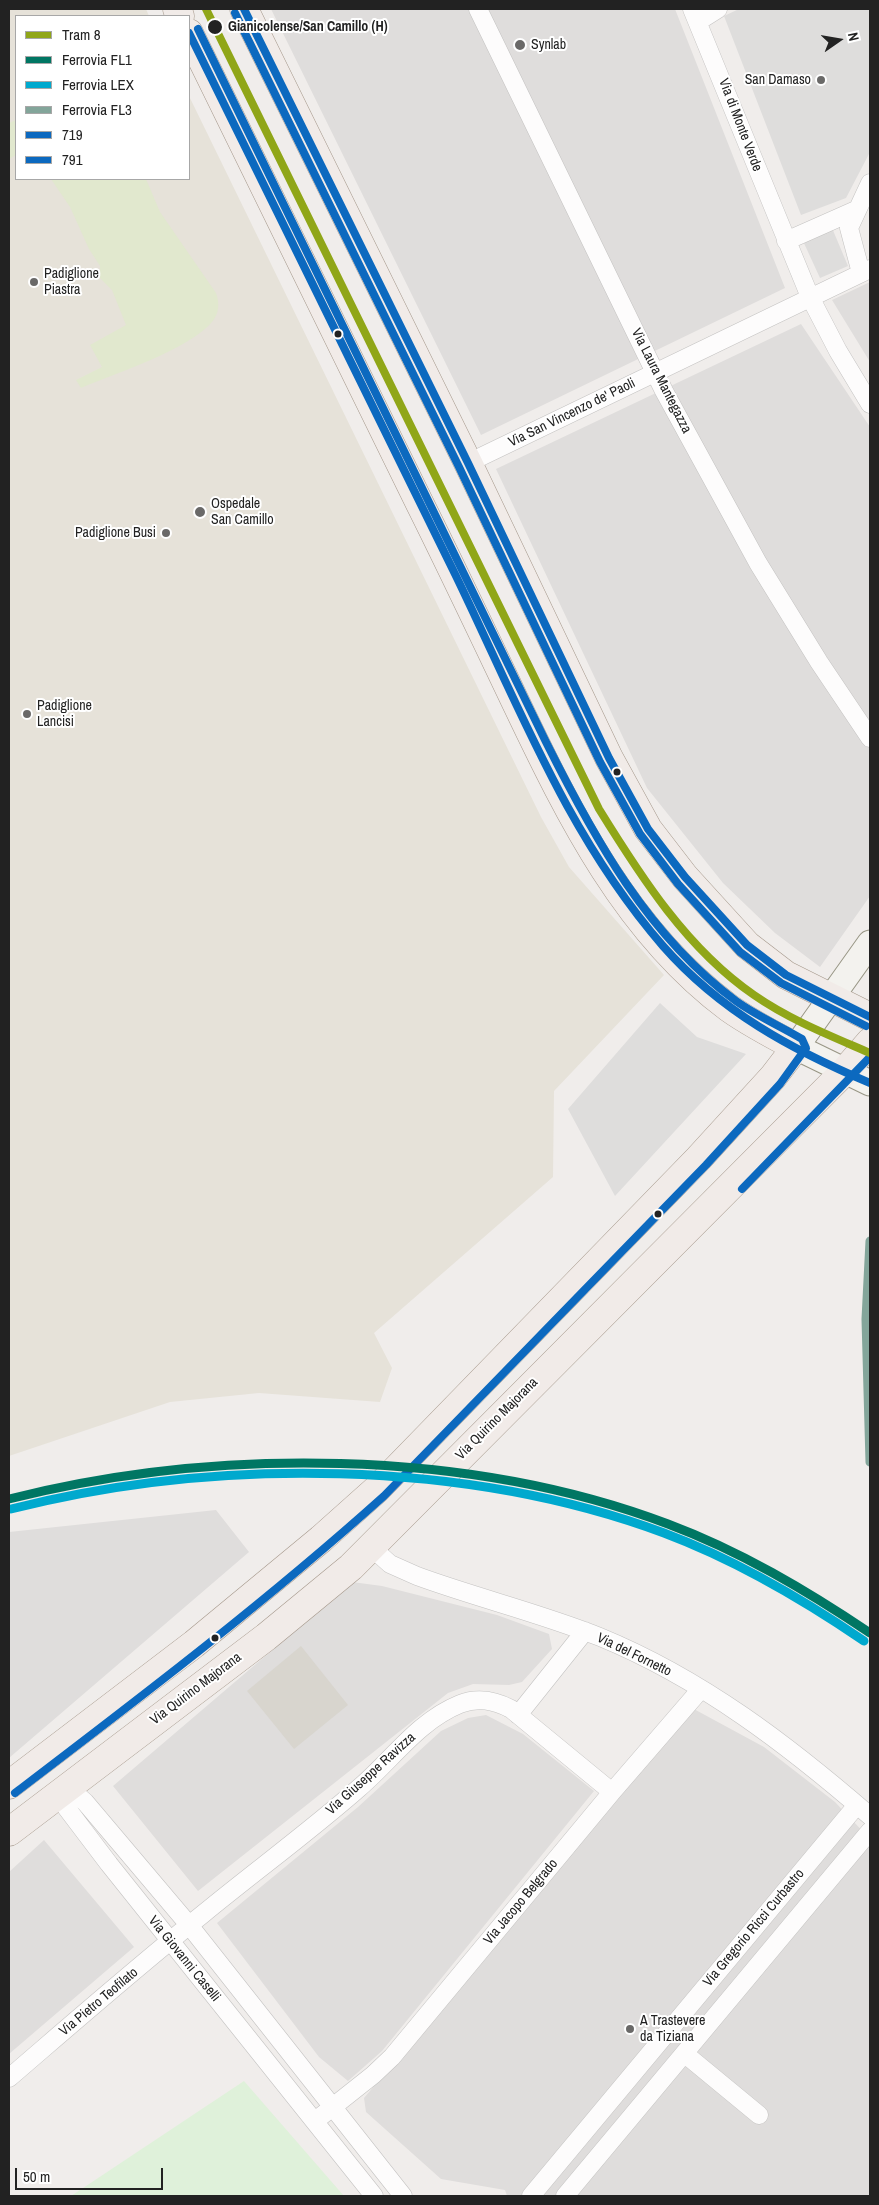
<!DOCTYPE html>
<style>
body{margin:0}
#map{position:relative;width:879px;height:2205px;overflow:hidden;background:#f0edeb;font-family:"Archivo Narrow",sans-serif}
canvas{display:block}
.frame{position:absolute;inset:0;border:10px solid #222;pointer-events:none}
.legend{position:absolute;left:15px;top:15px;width:175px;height:165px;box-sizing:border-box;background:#fff;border:1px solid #a7a7a7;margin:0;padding:6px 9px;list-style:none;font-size:15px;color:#222}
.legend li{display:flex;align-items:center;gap:10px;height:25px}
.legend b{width:25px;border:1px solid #a7a7a7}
.north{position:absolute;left:814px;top:15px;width:50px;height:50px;-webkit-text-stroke:4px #fff;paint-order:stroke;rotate:77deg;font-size:14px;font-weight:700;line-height:20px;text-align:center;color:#222}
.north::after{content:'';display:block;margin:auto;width:18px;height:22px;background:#222;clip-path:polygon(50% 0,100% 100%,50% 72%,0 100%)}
.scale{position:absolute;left:15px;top:2168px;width:148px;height:22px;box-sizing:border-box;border:2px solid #222;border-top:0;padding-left:6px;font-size:15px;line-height:18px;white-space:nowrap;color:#222;-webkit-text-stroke:4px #fff;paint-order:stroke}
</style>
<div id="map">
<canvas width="879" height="2205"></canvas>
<div class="frame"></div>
<ul class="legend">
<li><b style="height:6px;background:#90a618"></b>Tram 8</li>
<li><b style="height:6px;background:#007663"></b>Ferrovia FL1</li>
<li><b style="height:6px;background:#00a9ce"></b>Ferrovia LEX</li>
<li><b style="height:6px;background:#83a59a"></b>Ferrovia FL3</li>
<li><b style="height:6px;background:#0c69bf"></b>719</li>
<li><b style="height:6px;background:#0c69bf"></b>791</li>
</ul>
<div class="north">N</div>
<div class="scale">50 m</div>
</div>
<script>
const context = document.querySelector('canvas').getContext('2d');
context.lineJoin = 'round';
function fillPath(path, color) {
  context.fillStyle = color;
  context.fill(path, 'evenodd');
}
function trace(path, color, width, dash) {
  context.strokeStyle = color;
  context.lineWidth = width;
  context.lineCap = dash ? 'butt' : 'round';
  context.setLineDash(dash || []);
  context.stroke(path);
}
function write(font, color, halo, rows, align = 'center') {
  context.font = font + ' "Archivo Narrow",sans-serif';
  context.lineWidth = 4;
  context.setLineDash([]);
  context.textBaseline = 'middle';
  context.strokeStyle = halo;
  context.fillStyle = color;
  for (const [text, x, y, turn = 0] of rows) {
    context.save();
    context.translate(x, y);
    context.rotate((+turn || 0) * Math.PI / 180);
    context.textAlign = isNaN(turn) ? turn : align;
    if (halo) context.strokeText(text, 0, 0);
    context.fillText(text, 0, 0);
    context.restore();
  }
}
const residential = new Path2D(`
 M 271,9 L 675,9 L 785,288 L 481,435 Z
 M 870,282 L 870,362 L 832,300 Z
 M 801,324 L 870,427 L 870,896 L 820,967 L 775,933 L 723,883 L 647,788 L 496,469 Z
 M 216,1510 L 249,1552 L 9,1758 L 9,1532 Z
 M 352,1582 L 382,1586 L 497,1615 L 549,1634 L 552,1649 L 522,1682 L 509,1685 L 473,1684 L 448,1693 L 198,1891 L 113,1786 Z
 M 692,1708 L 764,1747 L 835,1802 L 870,1839 L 870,2196 L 507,2196 L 505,2190 L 441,2179 L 366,2112 L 364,2098 Z
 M 486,1715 L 523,1734 L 594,1791 L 382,2051 L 348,2081 L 319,2057 L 217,1923 L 358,1807 L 441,1731 L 468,1718 Z
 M 44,1840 L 134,1947 L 9,2054 L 9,1872 Z`);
const education = new Path2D(`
 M 9,9 L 146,9 L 149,16 L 16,16 L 16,179 L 189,179 L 189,96 L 541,817 L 569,867 L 664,975 L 554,1091 L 553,1177 L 374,1333 L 392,1368 L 380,1402 L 259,1393 L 170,1402 L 9,1456 Z`);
const religious = new Path2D(`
 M 739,9 L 870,9 L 870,152 L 846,198 L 801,215 L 724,16 Z
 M 832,228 L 848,266 L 820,278 L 803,241 Z
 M 660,1003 L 697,1037 L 746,1054 L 615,1196 L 568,1109 Z`);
const construction = new Path2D(`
 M 301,1646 L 348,1705 L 294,1749 L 247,1691 Z`);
const grass = new Path2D(`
 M 16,120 L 16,155 L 9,159 L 9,123 Z
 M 51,179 L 146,179 L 160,212 L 216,293 C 220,303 219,314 212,322 C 188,350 116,373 81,388 L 76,380 L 102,367 L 90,345 L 126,325 L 112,290 L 100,278 L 100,266 L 89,249 L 70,207 Z`);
const park = new Path2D(`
 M 244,2081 L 344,2196 L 71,2196 Z`);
const street = new Path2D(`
 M 478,9 L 664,391 L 758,563 L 819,662 L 870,738
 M 692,9 L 810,297 L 838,351 L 870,404
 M 699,21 L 718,9
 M 786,241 L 856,210
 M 861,273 L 849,228 L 870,183
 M 468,463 L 870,269
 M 371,1547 L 390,1564 L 417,1576 C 477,1598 540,1613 600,1637 C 702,1679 788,1745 870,1816
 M 518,1715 L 585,1631
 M 67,1786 L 85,1802 L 189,1925 L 403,2196
 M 56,1794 L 109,1864 L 374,2196
 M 685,2054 L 759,2115
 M 9,2078 C 73,2023 137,1967 203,1914 C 254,1872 309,1832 359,1788 C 392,1760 418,1721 460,1704 C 478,1697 494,1700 511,1709 L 612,1792
 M 315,2121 L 373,2075 L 392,2057 L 612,1792 L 701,1689
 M 531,2196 L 857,1805
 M 565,2196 L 870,1831`);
const secondary = new Path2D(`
 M 870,943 L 796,1047 L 870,1083`);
const primary = new Path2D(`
 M 177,9 L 180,16
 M 244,9 L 468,463 L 609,758 L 648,829 L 685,877 L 747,945 L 786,975 L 870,1017
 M 9,1785 L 194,1644 L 321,1539 L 377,1489 L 699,1158 L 773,1077 L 796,1047 C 773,1035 750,1023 729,1008 C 627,932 570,816 517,705 C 485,638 453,570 420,504 C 343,347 266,190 189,33
 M 9,1832 L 266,1637 L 351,1567 L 844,1072 L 870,1042`);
const bus1 = new Path2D(`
 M 244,9 L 468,463 L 609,758 L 648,829 L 685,877 L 747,945 L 786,975 L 870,1017
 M 189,33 C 278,214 368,395 456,576 C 518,704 568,837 663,946 C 720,1011 792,1050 870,1083`);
const bus2 = new Path2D(`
 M 235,13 L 459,467 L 600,762 L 640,834 L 678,884 L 740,952 L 781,983 L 866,1026
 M 742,1189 L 870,1057
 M 15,1793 C 141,1697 266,1602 384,1496 L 706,1165 L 780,1084 L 806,1048 L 802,1039 C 780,1026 757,1016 736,1001 C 648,936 594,838 546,742 L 198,29`);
const rail1 = new Path2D(`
 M 9,1499 C 215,1447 467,1448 668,1524 C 740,1551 806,1590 870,1633`);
const rail2 = new Path2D(`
 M 11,1509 C 216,1457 465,1459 664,1533 C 736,1560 801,1598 864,1641`);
const rail3 = new Path2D(`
 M 870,1241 L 866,1319 L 870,1462`);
const tram1 = new Path2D(`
 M 206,9 L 599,809 C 641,877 687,949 754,995 C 790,1020 831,1036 870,1053`);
const markers = [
 [215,27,8,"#222"],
 [520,45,6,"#6a6968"],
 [821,80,5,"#6a6968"],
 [34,282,5,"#6a6968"],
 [338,334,4.5,"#222"],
 [200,512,6,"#6a6968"],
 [166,533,5,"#6a6968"],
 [27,714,5,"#6a6968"],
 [617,772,4.5,"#222"],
 [658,1214,4.5,"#222"],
 [215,1638,4.5,"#222"],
 [630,2029,5,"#6a6968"]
];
const stopNames = [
 ["Gianicolense/San Camillo (H)",228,27]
];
const poiNames = [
 ["Synlab",531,45],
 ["San Damaso",811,80,"right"],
 ["Padiglione",44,274],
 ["Piastra",44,290],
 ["Ospedale",211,504],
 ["San Camillo",211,520],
 ["Padiglione Busi",156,533,"right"],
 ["Padiglione",37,706],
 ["Lancisi",37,722],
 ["A Trastevere",640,2021],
 ["da Tiziana",640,2037]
];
const streetNames = [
 ["Via di Monte Verde",740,125,69],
 ["Via Laura Mantegazza",661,381,63],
 ["Via San Vincenzo de' Paoli",572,413,-26],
 ["Via Quirino Majorana",497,1419,-45],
 ["Via del Fornetto",634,1655,26],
 ["Via Quirino Majorana",196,1689,-37],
 ["Via Giuseppe Ravizza",371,1774,-42],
 ["Via Jacopo Belgrado",521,1902,-50],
 ["Via Gregorio Ricci Curbastro",754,1928,-50],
 ["Via Giovanni Caselli",184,1959,51],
 ["Via Pietro Teofilato",99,2002,-40]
];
fillPath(residential, '#dfdddc');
fillPath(education, '#e6e2d9');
fillPath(religious, '#dedddc');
fillPath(construction, '#d8d5ce');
fillPath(grass, '#e1e8ce');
fillPath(park, '#dff1da');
trace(street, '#c3c2c1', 19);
trace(secondary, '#989685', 27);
trace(primary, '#a4978a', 29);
trace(street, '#fdfcfc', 18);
trace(secondary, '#f3f2ee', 25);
trace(primary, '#f1ebe8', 28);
trace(bus1, '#0c69bf', 8);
trace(bus2, '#0c69bf', 8);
trace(rail1, '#007663', 9);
trace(rail2, '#00a9ce', 9);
trace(rail3, '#83a59a', 9);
trace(tram1, '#90a618', 8);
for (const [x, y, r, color] of markers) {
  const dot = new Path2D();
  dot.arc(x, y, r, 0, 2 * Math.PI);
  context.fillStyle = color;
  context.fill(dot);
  trace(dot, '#fff', 2);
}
write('bold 14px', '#222', '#fff', stopNames, 'left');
write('14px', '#222', '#fff', poiNames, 'left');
write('14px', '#222', '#fff', streetNames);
</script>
